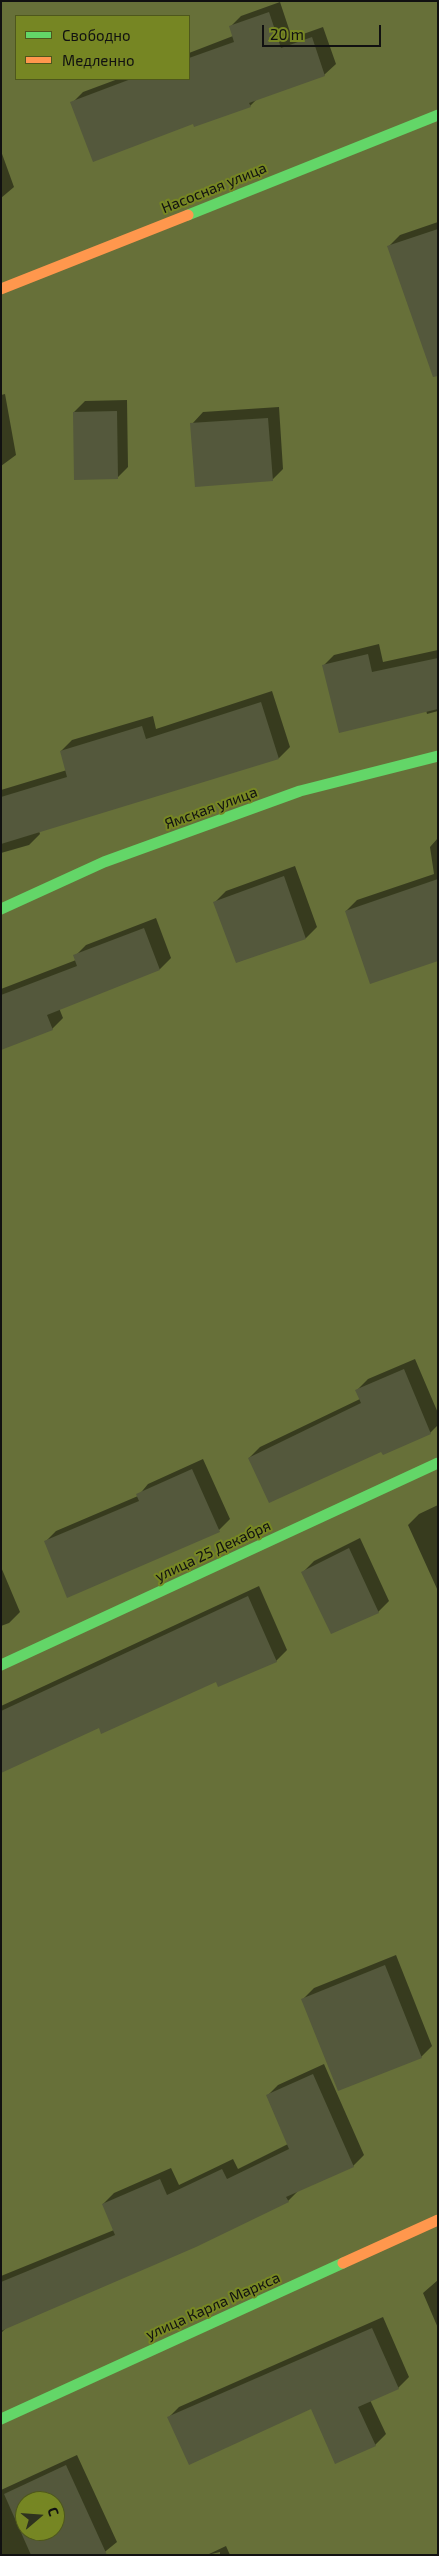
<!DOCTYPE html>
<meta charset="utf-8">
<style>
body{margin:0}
#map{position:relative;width:439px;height:2556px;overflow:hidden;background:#677039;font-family:"Exo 2",sans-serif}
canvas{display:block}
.frame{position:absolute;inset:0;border:2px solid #111;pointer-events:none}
.legend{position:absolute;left:15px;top:15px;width:175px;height:65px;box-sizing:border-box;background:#768623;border:1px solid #4e571c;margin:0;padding:6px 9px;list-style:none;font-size:15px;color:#111}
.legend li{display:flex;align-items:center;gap:10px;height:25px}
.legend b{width:25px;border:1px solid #4e571c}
.north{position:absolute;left:15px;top:2491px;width:50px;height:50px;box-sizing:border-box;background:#768623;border:1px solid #4e571c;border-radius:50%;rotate:72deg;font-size:14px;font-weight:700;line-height:20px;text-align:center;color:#111}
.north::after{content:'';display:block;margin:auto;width:18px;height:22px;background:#2f321f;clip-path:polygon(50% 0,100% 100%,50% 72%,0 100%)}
.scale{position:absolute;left:262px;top:25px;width:119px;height:22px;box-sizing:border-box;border:2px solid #111;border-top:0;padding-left:6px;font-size:15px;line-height:18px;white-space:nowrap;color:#111;-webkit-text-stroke:4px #768623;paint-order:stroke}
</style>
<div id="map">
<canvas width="439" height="2556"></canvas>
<div class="frame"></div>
<ul class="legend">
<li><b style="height:6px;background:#63d668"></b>Свободно</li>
<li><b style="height:6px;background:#ff974d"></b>Медленно</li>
</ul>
<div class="north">С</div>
<div class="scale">20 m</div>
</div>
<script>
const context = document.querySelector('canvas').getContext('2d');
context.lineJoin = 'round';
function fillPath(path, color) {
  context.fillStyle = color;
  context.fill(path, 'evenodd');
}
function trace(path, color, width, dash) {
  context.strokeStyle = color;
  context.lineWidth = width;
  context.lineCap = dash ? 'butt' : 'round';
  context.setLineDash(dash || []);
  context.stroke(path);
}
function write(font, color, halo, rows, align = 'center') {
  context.font = font + ' "Exo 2",sans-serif';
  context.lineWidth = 4;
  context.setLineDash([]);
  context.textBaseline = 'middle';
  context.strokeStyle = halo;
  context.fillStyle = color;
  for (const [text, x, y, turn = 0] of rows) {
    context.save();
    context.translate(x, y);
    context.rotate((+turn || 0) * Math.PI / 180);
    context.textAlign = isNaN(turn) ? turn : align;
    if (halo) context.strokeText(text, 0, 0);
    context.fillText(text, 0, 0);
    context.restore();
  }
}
const shadow = new Path2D(`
 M 280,2 L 292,38 L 323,27 L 336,64 L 324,75 L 257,99 L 250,106 L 193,122 L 72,103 L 83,92 L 118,79 L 189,79 L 189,53 L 233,36 L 230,27 L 241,16 Z
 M 1,151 L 14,187 L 1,198 Z
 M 438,222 L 438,325 L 389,246 L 400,235 Z
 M 5,394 L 16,455 L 1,466 L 1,395 Z
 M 127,400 L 128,467 L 117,478 L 74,412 L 85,401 Z
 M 279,407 L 283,469 L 272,480 L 192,424 L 203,412 Z
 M 379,644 L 383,662 L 438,650 L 438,711 L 427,714 L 426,710 L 323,666 L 334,655 Z
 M 272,691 L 290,747 L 279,758 L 39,831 L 40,834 L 29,845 L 1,853 L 1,790 L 67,770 L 61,751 L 72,740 L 153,716 L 156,729 Z
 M 438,838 L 438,921 L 346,911 L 357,900 L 434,874 L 430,847 Z
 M 295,866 L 317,927 L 306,938 L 237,962 L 215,902 L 226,891 Z
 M 156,918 L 171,958 L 160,969 L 59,1008 L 63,1018 L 52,1029 L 1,1049 L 1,989 L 76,960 L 75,956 L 86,945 Z
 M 415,1359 L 438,1413 L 438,1425 L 430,1433 L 382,1451 L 249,1458 L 260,1447 L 360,1399 L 357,1390 L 368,1379 Z
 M 203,1459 L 230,1519 L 219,1530 L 45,1542 L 56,1531 L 138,1496 L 148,1484 Z
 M 438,1505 L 438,1591 L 408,1525 L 419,1514 Z
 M 360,1538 L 389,1601 L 378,1612 L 303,1572 L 314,1561 Z
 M 1,1567 L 20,1612 L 9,1623 L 1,1626 Z
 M 259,1586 L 287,1650 L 276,1661 L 216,1680 L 99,1727 L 1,1772 L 1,1706 Z
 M 396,1955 L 432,2046 L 421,2057 L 303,1999 L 314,1988 Z
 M 324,2064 L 364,2155 L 353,2166 L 299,2190 L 288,2201 L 8,2326 L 1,2333 L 1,2276 L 114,2230 L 103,2204 L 114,2193 L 171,2168 L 179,2185 L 233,2159 L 238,2169 L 288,2144 L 267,2096 L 278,2085 Z
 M 438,2280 L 438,2328 L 423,2293 Z
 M 383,2317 L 409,2377 L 398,2388 L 370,2400 L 386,2434 L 375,2445 L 312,2407 L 168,2418 L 179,2407 Z
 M 77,2455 L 117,2542 L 101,2555 L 1,2555 L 1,2490 ZM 25,2501 L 55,2501 L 55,2531 L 25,2531 Z
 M 226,2546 L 230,2555 L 220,2555 L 220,2552 L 207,2555 Z`);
const building = new Path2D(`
 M 269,12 L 281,48 L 312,37 L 325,76 L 249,103 L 251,107 L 194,127 L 193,124 L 93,162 L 70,102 L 131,79 L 189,79 L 189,58 L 234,42 L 229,26 Z
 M 438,229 L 438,376 L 433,377 L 387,246 Z
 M 117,411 L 118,479 L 74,480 L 73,412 Z
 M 268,418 L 273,481 L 195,487 L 190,423 Z
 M 368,654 L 372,672 L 438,658 L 438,709 L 339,733 L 322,665 Z
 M 261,702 L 279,759 L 1,844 L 1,797 L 67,777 L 60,751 L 142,726 L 146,739 Z
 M 284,876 L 306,939 L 236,963 L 213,902 Z
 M 438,879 L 438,961 L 370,984 L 345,911 Z
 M 144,928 L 160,970 L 47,1015 L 53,1030 L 1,1050 L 1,995 L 77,966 L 73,955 Z
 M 404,1369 L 431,1434 L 383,1455 L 381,1452 L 269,1503 L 248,1458 L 361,1403 L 355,1390 Z
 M 192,1469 L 220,1532 L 67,1598 L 44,1541 L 139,1501 L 136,1494 Z
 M 349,1548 L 379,1613 L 331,1634 L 301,1572 Z
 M 248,1596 L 277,1662 L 218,1687 L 216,1682 L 101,1734 L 99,1728 L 1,1773 L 1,1711 Z
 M 385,1965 L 422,2058 L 338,2091 L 301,1999 Z
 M 313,2074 L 354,2167 L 286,2197 L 289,2202 L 196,2247 L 1,2331 L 1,2282 L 115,2235 L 102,2204 L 160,2179 L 167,2195 L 222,2169 L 227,2179 L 289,2149 L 266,2095 Z
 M 372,2328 L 399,2389 L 358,2407 L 376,2446 L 335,2464 L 311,2409 L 189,2465 L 167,2417 Z
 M 66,2465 L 107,2555 L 31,2555 L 4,2494 ZM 25,2501 L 55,2501 L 55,2531 L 25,2531 Z`);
const fast = new Path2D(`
 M 188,215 L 438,115
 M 1,909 L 104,862 L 300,791 L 438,756
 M 1,1665 L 438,1463
 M 1,2419 L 343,2263`);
const slow = new Path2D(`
 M 1,289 L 188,215
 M 343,2263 L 438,2220`);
const streetNames = [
 ["Насосная улица",214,188,-22],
 ["Ямская улица",211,808,-20],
 ["улица 25 Декабря",213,1551,-25],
 ["улица Карла Маркса",213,2306,-24]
];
fillPath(shadow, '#0007');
fillPath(building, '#54583c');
trace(fast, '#63d668', 11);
trace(slow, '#ff974d', 11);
write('15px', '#111', '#768623', streetNames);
</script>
